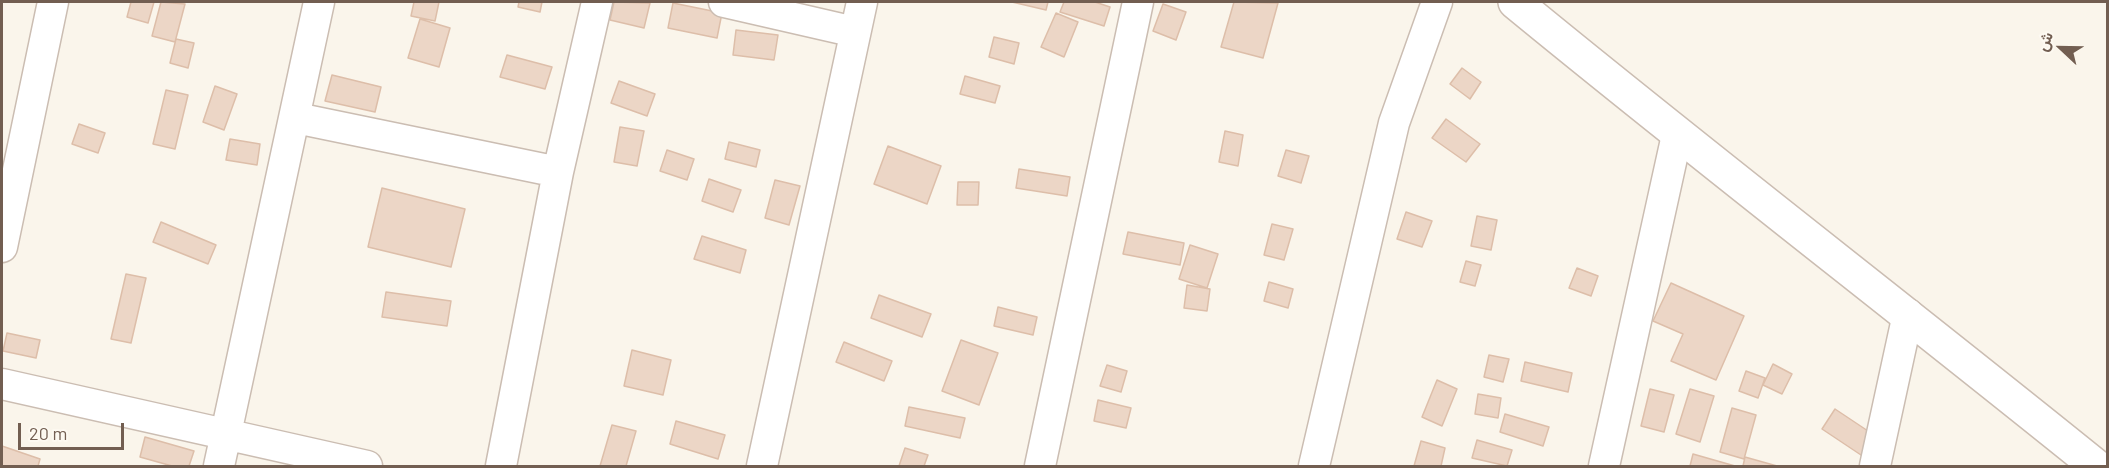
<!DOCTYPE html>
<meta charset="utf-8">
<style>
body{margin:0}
#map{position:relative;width:2109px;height:468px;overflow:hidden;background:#faf5eb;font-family:Barlow,Vazirmatn,sans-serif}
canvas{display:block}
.frame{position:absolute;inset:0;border:3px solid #725e51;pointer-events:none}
.north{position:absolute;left:2031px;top:18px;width:60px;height:60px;-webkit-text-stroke:4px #fdf9f1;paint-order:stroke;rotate:292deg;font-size:16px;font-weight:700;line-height:24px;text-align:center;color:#725e51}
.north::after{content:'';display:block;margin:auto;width:21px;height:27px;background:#725e51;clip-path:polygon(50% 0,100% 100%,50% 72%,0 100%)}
.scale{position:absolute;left:18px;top:423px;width:106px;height:27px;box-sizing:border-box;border:3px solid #725e51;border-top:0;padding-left:8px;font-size:18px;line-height:21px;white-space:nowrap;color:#725e51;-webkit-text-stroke:4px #fdf9f1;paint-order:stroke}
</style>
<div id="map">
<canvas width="2109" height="468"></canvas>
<div class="frame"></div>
<div class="north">ش</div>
<div class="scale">20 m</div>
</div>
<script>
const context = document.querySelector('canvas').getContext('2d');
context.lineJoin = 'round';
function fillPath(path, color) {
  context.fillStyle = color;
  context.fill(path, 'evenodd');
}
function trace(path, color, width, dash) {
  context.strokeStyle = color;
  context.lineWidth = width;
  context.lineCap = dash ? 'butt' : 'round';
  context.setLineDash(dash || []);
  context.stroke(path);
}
const building = new Path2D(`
 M 131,2 L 154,2 L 148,23 L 127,17 Z
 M 161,2 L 185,4 L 175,42 L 152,36 Z
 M 414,2 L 439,2 L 435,21 L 411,16 Z
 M 519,2 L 542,2 L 540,12 L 518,7 Z
 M 614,2 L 650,3 L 644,28 L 610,20 Z
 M 1012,2 L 1048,2 L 1046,10 Z
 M 1064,2 L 1095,2 L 1110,7 L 1104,26 L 1060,12 Z
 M 1234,2 L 1278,3 L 1263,58 L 1221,47 Z
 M 673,3 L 722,13 L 717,38 L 668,28 Z
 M 1163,4 L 1186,12 L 1176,40 L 1153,31 Z
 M 1056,13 L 1078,22 L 1064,57 L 1041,47 Z
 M 420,19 L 450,28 L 439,67 L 408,58 Z
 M 736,30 L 778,35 L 774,60 L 733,55 Z
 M 994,37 L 1019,43 L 1014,64 L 989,57 Z
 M 176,39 L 194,43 L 188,68 L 170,63 Z
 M 507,55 L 552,67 L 545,89 L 500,77 Z
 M 1462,68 L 1481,82 L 1470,99 L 1450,84 Z
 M 332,75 L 381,87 L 375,112 L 325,101 Z
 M 965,76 L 1000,86 L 995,103 L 960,94 Z
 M 619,81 L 655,94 L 647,116 L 611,103 Z
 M 215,86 L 237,94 L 224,130 L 203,122 Z
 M 166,90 L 188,95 L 175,149 L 153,144 Z
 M 1446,119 L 1480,144 L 1466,162 L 1432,138 Z
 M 79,124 L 105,133 L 98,153 L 72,144 Z
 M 620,127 L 644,131 L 637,166 L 614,162 Z
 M 1225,131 L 1243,135 L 1238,166 L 1219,162 Z
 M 230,139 L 260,144 L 257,165 L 226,160 Z
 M 729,142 L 760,150 L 756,167 L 725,159 Z
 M 888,146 L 941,166 L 927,204 L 874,184 Z
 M 667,150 L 694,159 L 687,180 L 660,171 Z
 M 1286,150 L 1309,156 L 1301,183 L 1278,176 Z
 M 1019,169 L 1070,177 L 1067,196 L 1016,188 Z
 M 709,179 L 741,190 L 733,212 L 702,201 Z
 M 775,180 L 800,186 L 789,225 L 765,218 Z
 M 958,182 L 979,182 L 978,205 L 957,205 Z
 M 382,188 L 465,209 L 451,267 L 368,247 Z
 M 1406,212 L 1432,221 L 1422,247 L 1397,239 Z
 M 1477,216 L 1497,220 L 1491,250 L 1471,246 Z
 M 161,222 L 216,245 L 208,264 L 153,242 Z
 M 1272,224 L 1293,229 L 1284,260 L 1264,255 Z
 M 1128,232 L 1184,243 L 1180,265 L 1123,254 Z
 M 702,236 L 746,250 L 740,273 L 694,259 Z
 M 1190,245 L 1218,254 L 1207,288 L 1179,279 Z
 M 1466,261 L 1481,265 L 1475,286 L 1460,282 Z
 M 1577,268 L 1598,276 L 1591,296 L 1569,288 Z
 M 126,274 L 146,278 L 131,343 L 111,339 Z
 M 1269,282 L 1293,289 L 1288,308 L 1264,301 Z
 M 1671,283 L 1744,316 L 1716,380 L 1671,361 L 1683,334 L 1653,321 Z
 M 1187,285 L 1210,289 L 1207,311 L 1184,308 Z
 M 386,292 L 451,301 L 447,326 L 382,317 Z
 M 879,295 L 931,314 L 922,337 L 871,318 Z
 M 998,307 L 1037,317 L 1033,335 L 994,326 Z
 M 7,333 L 40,340 L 36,358 L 3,351 Z
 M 961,340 L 998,353 L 979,405 L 942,391 Z
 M 844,342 L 892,361 L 884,381 L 836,362 Z
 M 632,350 L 671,360 L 663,395 L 624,386 Z
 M 1489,355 L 1509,359 L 1503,382 L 1484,377 Z
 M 1525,362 L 1572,373 L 1568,392 L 1521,381 Z
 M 1773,364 L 1792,374 L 1782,394 L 1763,385 Z
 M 1107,365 L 1127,371 L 1121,392 L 1100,386 Z
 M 1746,371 L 1765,378 L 1758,398 L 1739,391 Z
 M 1437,380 L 1457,389 L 1442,426 L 1422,417 Z
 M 1650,389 L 1674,395 L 1664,432 L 1641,426 Z
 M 1690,389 L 1714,396 L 1700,442 L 1676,434 Z
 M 1478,394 L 1501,398 L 1498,418 L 1475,414 Z
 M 1098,400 L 1131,408 L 1126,428 L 1094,421 Z
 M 909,407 L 965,418 L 960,438 L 905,426 Z
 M 1732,408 L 1756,415 L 1744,459 L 1720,452 Z
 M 1835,409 L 1874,435 L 1861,455 L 1822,429 Z
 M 1505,414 L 1549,427 L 1543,446 L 1500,432 Z
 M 676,421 L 725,435 L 718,459 L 670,444 Z
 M 612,425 L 636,431 L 626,466 L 600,466 Z
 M 145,437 L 194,451 L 189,466 L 172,466 L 140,457 Z
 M 1477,440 L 1512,450 L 1507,466 L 1472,458 Z
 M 1421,441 L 1445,448 L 1441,466 L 1414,466 Z
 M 2,446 L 40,459 L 38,466 L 2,466 Z
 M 905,448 L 928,455 L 924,466 L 899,466 Z
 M 1693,454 L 1735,466 L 1690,466 Z
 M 1745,457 L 1777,466 L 1743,466 Z`);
const minor = new Path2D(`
 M 724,2 L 855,32
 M 296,118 L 558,172
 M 2,247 L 53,2
 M 2,384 L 367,466
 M 219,466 L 319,2
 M 501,466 L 558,172 L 597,2
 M 762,466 L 862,2
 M 1040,466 L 1138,2
 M 1314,466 L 1394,123 L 1437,2
 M 1604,466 L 1677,135
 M 1875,466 L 1908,314`);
const tertiary = new Path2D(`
 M 1515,2 C 1706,159 1903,310 2096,466`);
fillPath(building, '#ecd6c6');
trace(building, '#ddbea9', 1.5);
trace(minor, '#cbbdb2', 33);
trace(tertiary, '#cbbdb2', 36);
trace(minor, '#fff', 30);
trace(tertiary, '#fff', 33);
</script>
